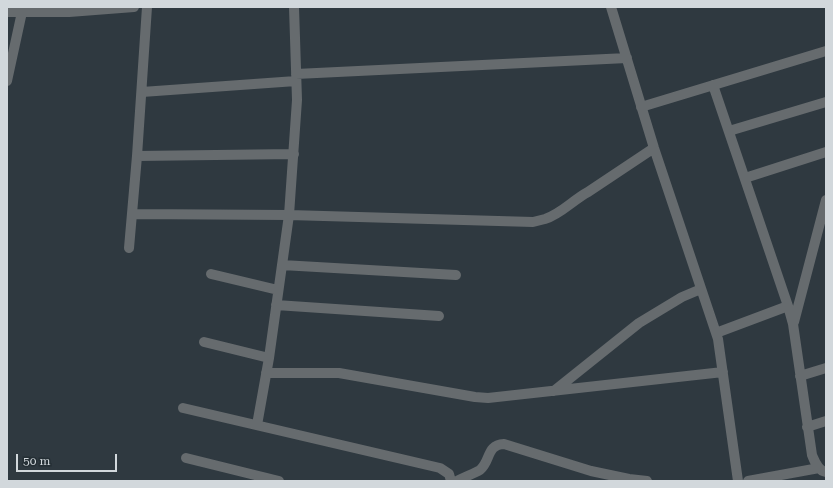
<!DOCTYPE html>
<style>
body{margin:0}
#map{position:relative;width:833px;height:488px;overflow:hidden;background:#2f3940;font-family:"Roboto Serif",serif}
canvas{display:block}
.frame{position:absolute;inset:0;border:8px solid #d2d8dc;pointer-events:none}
.scale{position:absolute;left:16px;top:454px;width:101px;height:18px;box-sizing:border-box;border:2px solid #d2d8dc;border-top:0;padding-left:5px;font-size:12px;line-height:14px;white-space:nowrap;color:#d2d8dc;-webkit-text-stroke:3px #252f35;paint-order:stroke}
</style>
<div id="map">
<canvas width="833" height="488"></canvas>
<div class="frame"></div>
<div class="scale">50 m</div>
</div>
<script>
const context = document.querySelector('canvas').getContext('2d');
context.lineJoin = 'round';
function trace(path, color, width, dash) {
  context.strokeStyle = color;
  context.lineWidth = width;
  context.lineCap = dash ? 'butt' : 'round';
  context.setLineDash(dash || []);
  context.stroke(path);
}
const street = new Path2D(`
 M 611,7 L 654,148 L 718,339 L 738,481
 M 7,12 L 69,12 L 134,7
 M 296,74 L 627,58
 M 7,81 L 22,12
 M 713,85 L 788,306 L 793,324 L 812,455 C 815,462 818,471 826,472
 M 142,92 L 296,81
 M 641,107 L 826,51
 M 729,131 L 826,102
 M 137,156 L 294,154
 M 745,178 L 826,152
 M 132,214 L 289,215 L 533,222 C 537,221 541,220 545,219 C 561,214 573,200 588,192 L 654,148
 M 129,248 L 137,156 L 147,7
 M 282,265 L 456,275
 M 211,274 L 278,290
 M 276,305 L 439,316
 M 794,322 L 826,200
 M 716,333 L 788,306
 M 204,342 L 269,358
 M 266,373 L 339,373 L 475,397 L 488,398 L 723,372
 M 800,376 L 826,368
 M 554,391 L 639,323 L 682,297 L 701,289
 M 183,408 L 440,468 L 449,474 L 451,481
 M 257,425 L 269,358 L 289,215 L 297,100 L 294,7
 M 807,427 L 826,421
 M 186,458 L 279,481
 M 457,481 C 464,477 473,474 480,470 C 491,461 486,445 504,444 L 591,471 L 629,479 L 647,481
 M 748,481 L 819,468`);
trace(street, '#666b6e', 10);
</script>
